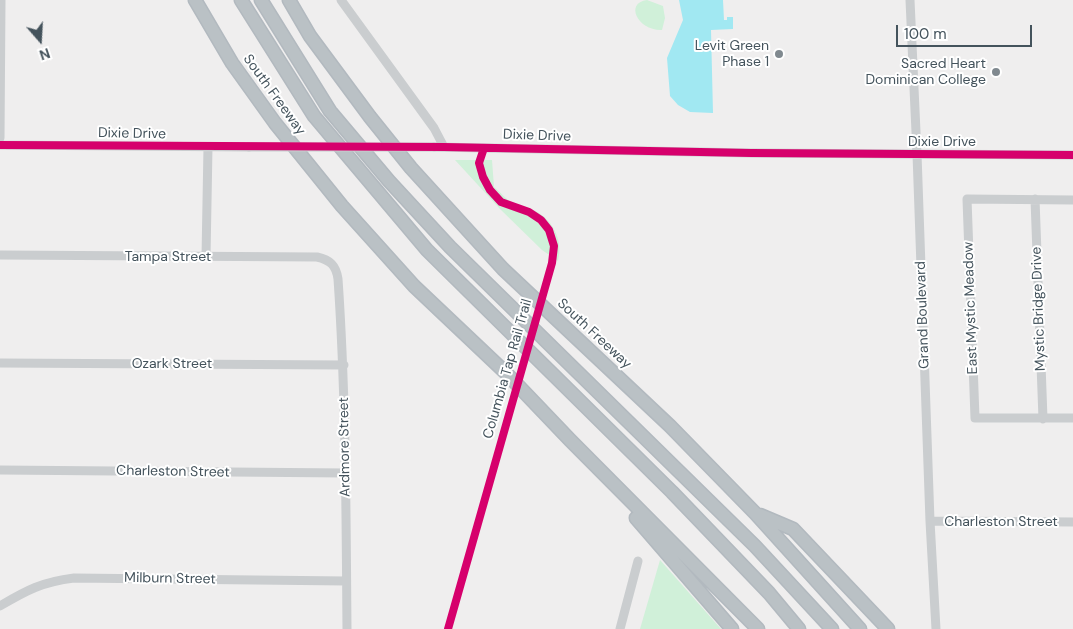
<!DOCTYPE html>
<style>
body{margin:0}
#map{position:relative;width:1073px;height:629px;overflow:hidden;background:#efeeee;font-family:"DM Sans",sans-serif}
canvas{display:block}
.north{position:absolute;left:15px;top:15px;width:50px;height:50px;-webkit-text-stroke:4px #fff;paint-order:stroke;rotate:161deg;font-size:14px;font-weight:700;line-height:20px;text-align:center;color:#44535c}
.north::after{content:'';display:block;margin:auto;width:18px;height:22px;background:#44535c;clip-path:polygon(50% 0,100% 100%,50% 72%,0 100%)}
.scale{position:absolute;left:896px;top:25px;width:136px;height:22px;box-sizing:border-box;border:2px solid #44535c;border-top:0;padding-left:6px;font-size:15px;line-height:18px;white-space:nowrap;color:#44535c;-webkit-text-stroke:4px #fff;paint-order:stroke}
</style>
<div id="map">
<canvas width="1073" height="629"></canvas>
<div class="north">N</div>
<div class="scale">100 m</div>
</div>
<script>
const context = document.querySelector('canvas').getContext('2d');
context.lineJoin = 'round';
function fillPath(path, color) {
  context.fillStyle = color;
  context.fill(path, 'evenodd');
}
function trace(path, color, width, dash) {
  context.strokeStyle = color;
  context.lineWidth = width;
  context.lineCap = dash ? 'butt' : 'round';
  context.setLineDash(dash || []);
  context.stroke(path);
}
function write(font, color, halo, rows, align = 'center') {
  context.font = font + ' "DM Sans",sans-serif';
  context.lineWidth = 4;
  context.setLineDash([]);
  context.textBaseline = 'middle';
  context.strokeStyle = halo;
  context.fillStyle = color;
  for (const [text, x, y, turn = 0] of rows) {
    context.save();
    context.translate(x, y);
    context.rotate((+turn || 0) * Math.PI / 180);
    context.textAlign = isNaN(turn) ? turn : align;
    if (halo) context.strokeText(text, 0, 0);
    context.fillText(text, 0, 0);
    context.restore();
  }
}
const green = new Path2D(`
 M 647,0 L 663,6 L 665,18 L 662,30 C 638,31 624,3 647,0 Z
 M 455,160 L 492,160 L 494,187 C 501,193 508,201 516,206 C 520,208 527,207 531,209 C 552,217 564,240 558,261 L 542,250 L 500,209 Z
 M 660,560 L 721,629 L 640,629 Z`);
const water = new Path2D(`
 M 679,0 L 723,0 L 724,20 L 727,20 L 727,17 L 733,17 L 733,29 L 711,30 L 713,113 L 690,112 L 678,105 L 670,96 L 667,58 L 683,20 Z`);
const minor = new Path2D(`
 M 341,0 L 434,128 L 444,147
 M 910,0 L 917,154 L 930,521 L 936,629
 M 0,138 L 1,0
 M 0,145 L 249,147
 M 434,147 L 751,153 L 1073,155
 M 1035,199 L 1043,419
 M 1073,200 L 967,199 L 975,418 L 1073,418
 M 0,255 L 317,257 C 330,260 336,265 338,279 C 346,396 346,512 347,629
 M 206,257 L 208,147
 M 0,363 L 344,365
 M 0,470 L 346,473
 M 930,521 L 1073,522
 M 0,606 C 27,590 42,582 74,578 L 346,581
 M 620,629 L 638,561`);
const highway = new Path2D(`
 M 195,0 L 232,63 L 275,123 L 342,206 L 414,286 L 507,374 L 570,440 L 758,629
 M 241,0 L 314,116 L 427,250 L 672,492 L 769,593 L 799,629
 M 261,0 L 330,111 L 389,181 L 450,247 L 755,546 L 832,629
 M 289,0 L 310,36 L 370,117 L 411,168 L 503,269 L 670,426 L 755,513 L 860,629
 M 760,515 L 793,529 L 888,629
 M 636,518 L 732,629`);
const minorBridge = new Path2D(`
 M 249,147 L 434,147`);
const cycleway = new Path2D(`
 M 0,145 L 444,147 L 751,153 L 1073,155
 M 448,629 L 552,263 L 554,246 L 549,230 L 541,220 L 529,212 L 501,202 L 490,190 L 483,177 L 479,163 L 484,148`);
const markers = [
 [779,54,5,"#80898f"],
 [996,72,5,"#80898f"]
];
const poiNames = [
 ["Levit Green",769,46],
 ["Phase 1",769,62],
 ["Sacred Heart",986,64],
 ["Dominican College",986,80]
];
const streetNames = [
 ["South Freeway",274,95,54],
 ["Dixie Drive",132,134,1],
 ["Dixie Drive",537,136,2],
 ["Dixie Drive",942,142],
 ["Tampa Street",168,257],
 ["East Mystic Meadow",971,308,-92],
 ["Mystic Bridge Drive",1039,309,-92],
 ["Grand Boulevard",923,315,-92],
 ["South Freeway",594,334,43],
 ["Ozark Street",172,364],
 ["Columbia Tap Rail Trail",508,369,-74],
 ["Ardmore Street",345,447,-91],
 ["Charleston Street",173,472,1],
 ["Charleston Street",1001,522],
 ["Milburn Street",170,579,1]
];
fillPath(green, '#d0f0d9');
fillPath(water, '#a1e8f2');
trace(highway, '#b2b9bf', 15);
trace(minor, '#cacdcf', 9);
trace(highway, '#bac1c5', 12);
trace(minorBridge, '#cacdcf', 9);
trace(cycleway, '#d6006c', 8);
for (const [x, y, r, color] of markers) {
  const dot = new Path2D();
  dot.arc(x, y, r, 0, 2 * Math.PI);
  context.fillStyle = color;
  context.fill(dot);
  trace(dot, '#fff', 2);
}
write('14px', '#44535c', '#fff', poiNames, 'right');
write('14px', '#44535c', '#fff', streetNames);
</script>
